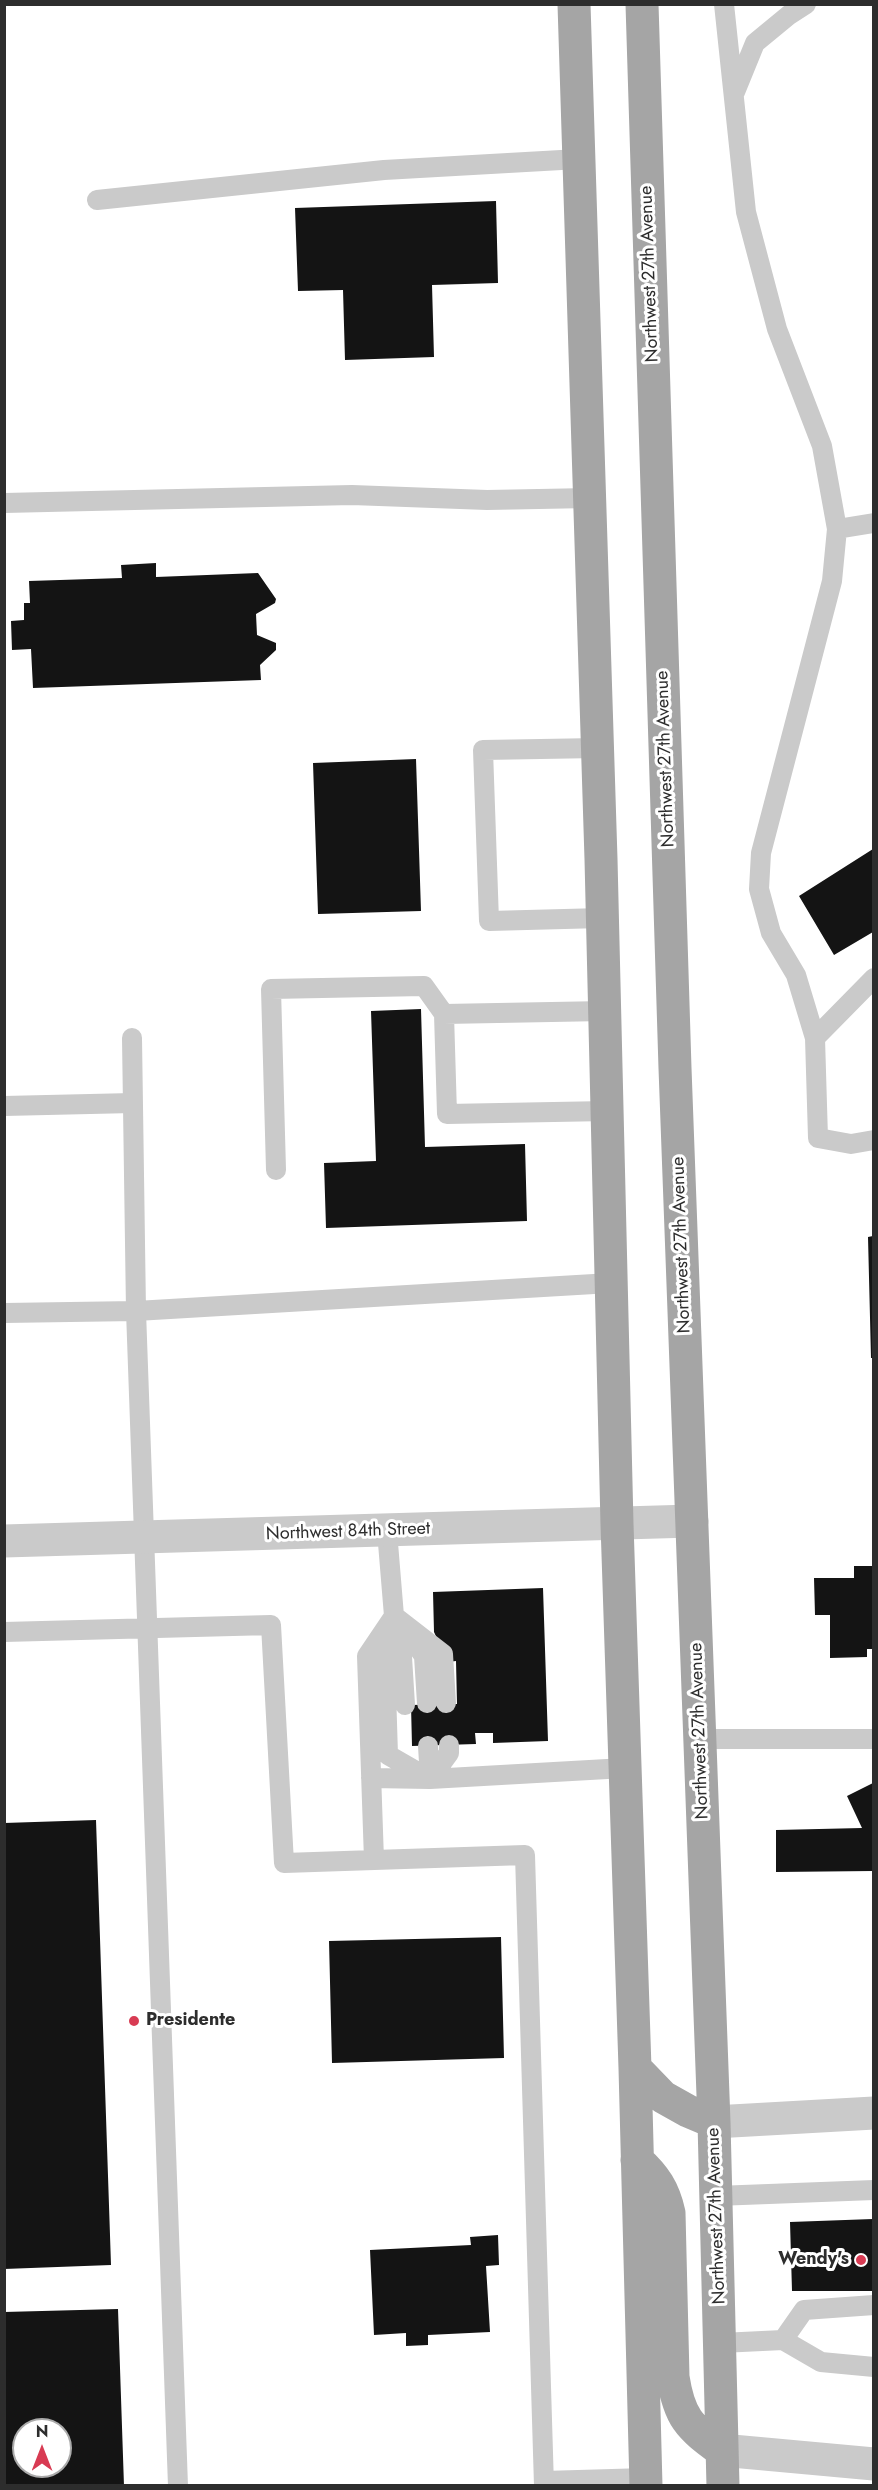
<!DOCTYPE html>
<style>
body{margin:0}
#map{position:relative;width:878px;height:2490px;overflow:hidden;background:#fff;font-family:Jost,sans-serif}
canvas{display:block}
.frame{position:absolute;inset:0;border:6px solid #2d2d2d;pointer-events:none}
.north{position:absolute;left:12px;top:2418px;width:60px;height:60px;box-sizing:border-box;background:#fff;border:2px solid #ababab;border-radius:50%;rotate:0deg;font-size:16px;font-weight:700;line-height:24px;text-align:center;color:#2d2d2d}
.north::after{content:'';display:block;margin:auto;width:21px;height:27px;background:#d83b53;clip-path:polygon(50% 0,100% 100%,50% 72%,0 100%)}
</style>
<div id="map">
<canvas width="878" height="2490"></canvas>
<div class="frame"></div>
<div class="north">N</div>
</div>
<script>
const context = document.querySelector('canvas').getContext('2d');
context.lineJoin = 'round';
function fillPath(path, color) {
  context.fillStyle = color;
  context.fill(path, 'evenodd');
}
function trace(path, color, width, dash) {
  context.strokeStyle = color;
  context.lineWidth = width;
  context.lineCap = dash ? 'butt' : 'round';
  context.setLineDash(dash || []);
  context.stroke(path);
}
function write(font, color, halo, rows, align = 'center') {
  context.font = font + ' Jost,sans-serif';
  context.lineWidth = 6;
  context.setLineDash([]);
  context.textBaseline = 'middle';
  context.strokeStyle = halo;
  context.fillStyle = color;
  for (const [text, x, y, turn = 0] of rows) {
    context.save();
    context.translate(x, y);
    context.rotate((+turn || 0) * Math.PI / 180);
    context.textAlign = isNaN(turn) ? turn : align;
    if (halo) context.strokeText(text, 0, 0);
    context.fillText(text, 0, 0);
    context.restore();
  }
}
const building = new Path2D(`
 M 496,201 L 498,283 L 432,285 L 434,357 L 345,360 L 343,290 L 298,291 L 295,208 Z
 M 156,563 L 156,577 L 258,573 L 276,599 L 275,603 L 256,614 L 257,635 L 276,643 L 276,650 L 260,665 L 261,680 L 33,688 L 31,649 L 12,650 L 11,621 L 24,620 L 24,603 L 30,603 L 29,581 L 122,578 L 121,565 Z
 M 416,759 L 421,911 L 318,914 L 313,763 Z
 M 873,849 L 873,932 L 834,955 L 799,896 Z
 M 421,1009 L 425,1147 L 525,1144 L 527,1221 L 326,1228 L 324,1163 L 376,1161 L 371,1011 Z
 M 873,1236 L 873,1358 L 871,1358 L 868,1237 Z
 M 854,1566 L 873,1566 L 873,1649 L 867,1649 L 867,1657 L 830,1658 L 830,1615 L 815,1615 L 814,1578 L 854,1578 Z
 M 543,1588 L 548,1741 L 493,1743 L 493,1733 L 475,1733 L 476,1744 L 412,1746 L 411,1705 L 457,1704 L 456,1661 L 448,1662 L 434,1632 L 433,1592 Z
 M 873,1783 L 873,1871 L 776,1872 L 776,1830 L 862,1828 L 847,1796 Z
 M 96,1820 L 111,2265 L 4,2269 L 4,1823 Z
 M 501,1937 L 504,2058 L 332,2063 L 329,1941 Z
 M 873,2219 L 873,2291 L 792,2291 L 790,2222 Z
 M 498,2235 L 499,2265 L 486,2266 L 490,2332 L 428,2335 L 428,2345 L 406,2346 L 406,2333 L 374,2335 L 370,2250 L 471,2245 L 470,2237 Z
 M 118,2309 L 124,2486 L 4,2486 L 4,2312 ZM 24,2430 L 60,2430 L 60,2466 L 24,2466 Z`);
const service = new Path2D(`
 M 724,4 L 746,212 L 777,329 L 822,446 L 837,529 L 832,581 L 761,853 L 759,889 L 771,933 L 796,975 L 815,1038 L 818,1138 L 851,1144 L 874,1140
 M 735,92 L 755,43 L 789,15 L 806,4
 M 97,200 L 384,170 L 579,159
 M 4,503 L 352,495 L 487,500 L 590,498
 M 837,529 L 874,523
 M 598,748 L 483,750 L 489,921 L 602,918
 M 605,1011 L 444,1014 L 447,1114 L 607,1111
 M 815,1038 L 874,978
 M 4,1106 L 133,1103
 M 276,1170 L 271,989 L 424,986 L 444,1014
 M 4,1313 L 136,1311 L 132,1038
 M 394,1616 L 443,1654 L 446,1703
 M 396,1625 L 402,1657 L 405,1705
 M 392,1628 L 385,1658 L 388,1755 L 428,1778
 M 4,1632 L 271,1625 L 284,1863 L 525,1855 L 544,2486
 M 411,1638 L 424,1656 L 427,1703
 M 700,1739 L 874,1739
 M 428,1746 L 430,1779
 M 371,1778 L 430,1779 L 625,1768
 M 430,1779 L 449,1753 L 449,1745
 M 374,1860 L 367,1656 L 394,1616 L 387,1531
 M 716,2196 L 874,2190
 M 783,2340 L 804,2310 L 874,2305
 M 721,2343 L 783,2340 L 821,2362 L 874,2367
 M 544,2481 L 646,2478
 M 178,2486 L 136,1311 L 611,1283`);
const minor = new Path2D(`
 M 4,1541 L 692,1521
 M 714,2122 L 874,2113
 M 721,2450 L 874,2464`);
const primary = new Path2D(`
 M 574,4 L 601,859 L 617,1524 L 635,2068 L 646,2486
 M 642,4 L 675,1068 L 714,2122 L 723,2486
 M 635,2068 L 663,2097 L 688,2111 L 714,2122
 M 637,2160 C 655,2176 664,2190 669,2213 L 673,2377 C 679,2417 689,2427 721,2450`);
const markers = [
 [134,2021,6,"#d83b53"],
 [861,2260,6,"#d83b53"]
];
const streetNames = [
 ["Northwest 27th Avenue",650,274,-92],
 ["Northwest 27th Avenue",666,759,-92],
 ["Northwest 27th Avenue",682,1245,-92],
 ["Northwest 84th Street",348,1532,-2],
 ["Northwest 27th Avenue",700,1731,-92],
 ["Northwest 27th Avenue",717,2216,-92]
];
const poiNames = [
 ["Presidente",146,2021],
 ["Wendy's",849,2260,"right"]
];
fillPath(building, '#141414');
trace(service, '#cacaca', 20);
trace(minor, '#cacaca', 33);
trace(primary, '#a5a5a5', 33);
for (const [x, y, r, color] of markers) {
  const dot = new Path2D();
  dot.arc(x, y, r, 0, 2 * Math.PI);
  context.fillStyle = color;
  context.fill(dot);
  trace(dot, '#fff', 2);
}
write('18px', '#2d2d2d', '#fff', streetNames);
write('bold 18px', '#2d2d2d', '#fff', poiNames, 'left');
</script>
